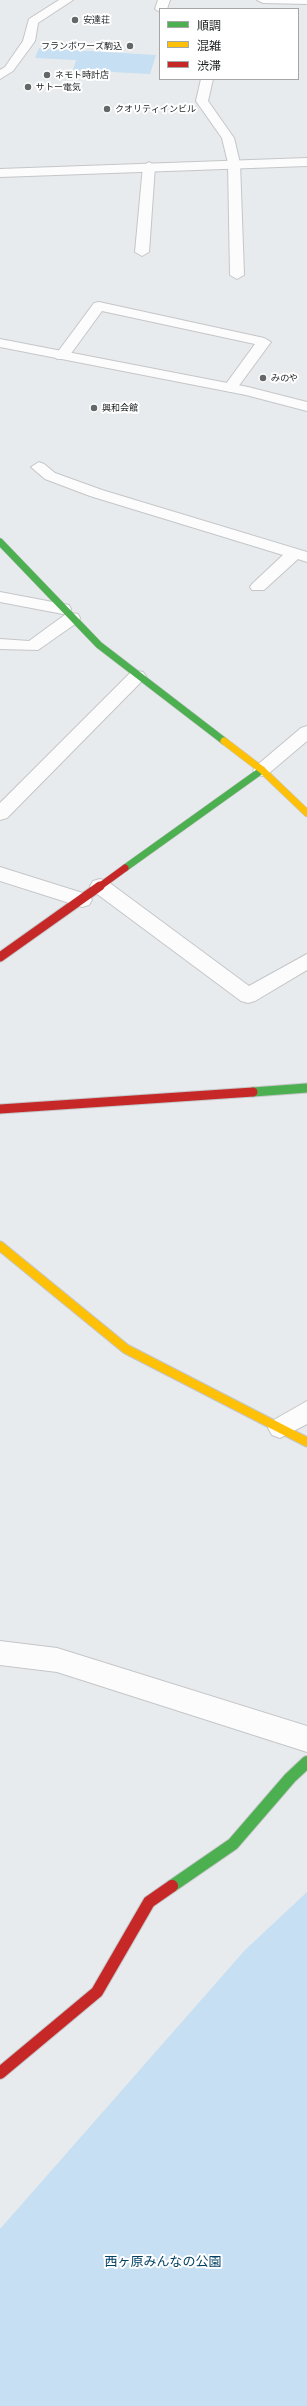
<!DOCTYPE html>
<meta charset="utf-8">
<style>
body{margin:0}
#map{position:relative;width:307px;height:2406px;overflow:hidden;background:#e8ebed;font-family:Figtree,"Noto Sans JP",sans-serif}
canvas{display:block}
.legend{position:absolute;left:159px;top:8px;width:140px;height:72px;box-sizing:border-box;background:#fff;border:1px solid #a5a6a6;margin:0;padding:5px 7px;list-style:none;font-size:12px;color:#1d2021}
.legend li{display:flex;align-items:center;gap:8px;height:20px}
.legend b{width:20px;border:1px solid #a5a6a6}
</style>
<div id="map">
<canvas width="307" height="2406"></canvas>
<ul class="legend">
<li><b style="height:5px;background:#4caf50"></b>順調</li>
<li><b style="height:5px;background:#ffc107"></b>混雑</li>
<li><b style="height:5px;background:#c62828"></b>渋滞</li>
</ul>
</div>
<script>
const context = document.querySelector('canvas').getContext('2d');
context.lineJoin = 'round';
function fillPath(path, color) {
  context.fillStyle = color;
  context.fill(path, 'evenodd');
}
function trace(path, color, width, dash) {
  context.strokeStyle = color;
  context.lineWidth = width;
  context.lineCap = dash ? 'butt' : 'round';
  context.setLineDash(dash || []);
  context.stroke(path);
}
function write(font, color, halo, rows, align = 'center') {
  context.font = font + ' Figtree,"Noto Sans JP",sans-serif';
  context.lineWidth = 4;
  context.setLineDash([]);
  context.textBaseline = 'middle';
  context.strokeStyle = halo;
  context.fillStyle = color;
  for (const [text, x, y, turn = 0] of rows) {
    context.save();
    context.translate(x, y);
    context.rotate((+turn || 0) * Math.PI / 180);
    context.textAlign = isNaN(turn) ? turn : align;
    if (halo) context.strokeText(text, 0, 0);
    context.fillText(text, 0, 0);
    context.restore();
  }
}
const green = new Path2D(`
 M 39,48 L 156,55 L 150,74 L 73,70 L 76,60 L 35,58 Z
 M 307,1892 L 307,2406 L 0,2406 L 0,2229 L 245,1950 Z`);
const lane = new Path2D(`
 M 158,0 L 170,0 L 167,9 L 160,9 L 160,12 L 155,9 Z
 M 257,0 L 307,0 L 307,4 L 263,3 Z
 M 201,79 L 213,79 L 208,101 L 234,138 L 240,163 L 244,275 L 237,279 L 230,275 L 228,163 L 222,138 L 196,101 Z
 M 149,162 L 155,166 L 149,252 L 142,256 L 135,252 L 143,166 Z
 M 99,302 L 264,338 L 271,342 L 235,391 L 230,392 L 223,388 L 255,344 L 102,311 L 67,359 L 57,359 L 55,356 L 57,353 L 94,303 Z
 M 39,462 L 44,464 L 55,473 L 102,490 L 307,552 L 307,562 L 298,559 L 264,590 L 252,590 L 250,587 L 252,584 L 283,555 L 90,496 L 45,479 L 31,467 Z
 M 72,613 L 78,614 L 80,618 L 78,622 L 38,650 L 0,649 L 0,639 L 29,641 L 66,614 Z
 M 137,671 L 143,672 L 146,676 L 143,680 L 7,818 L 0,820 L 0,803 L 131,672 Z
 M 307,726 L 307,741 L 268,774 L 262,776 L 256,774 L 253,770 L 256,766 L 301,728 Z
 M 0,867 L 89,895 L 92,900 L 89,905 L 82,907 L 0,881 Z
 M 100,879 L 107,881 L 249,986 L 307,954 L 307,970 L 255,1001 L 248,1003 L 241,1001 L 93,891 L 90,886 L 93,881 Z
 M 307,1401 L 307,1424 L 280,1438 L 272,1435 L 268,1428 L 272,1421 Z
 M 0,1641 L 57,1648 L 307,1726 L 307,1752 L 57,1672 L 0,1665 Z`);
const street = new Path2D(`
 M 59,0 L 73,0 L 38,23 L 35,41 L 13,71 L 0,79 L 0,70 L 5,67 L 23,41 L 29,19 Z
 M 307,158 L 307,166 L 0,177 L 0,169 Z
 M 0,339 L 248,387 L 307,402 L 307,411 L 246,395 L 0,347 Z
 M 0,592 L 63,604 L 69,605 L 71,609 L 69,613 L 63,614 L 0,602 Z`);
const fastFar2 = new Path2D(`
 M 0,542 L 99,645 L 224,741
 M 125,868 L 262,770`);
const fastFar1 = new Path2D(`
 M 253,1092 L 307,1088`);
const fast = new Path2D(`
 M 172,1886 L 233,1844 L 290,1778 L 307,1762`);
const slowFar1 = new Path2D(`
 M 224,741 L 262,770 L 307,813`);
const slow = new Path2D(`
 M 0,1246 L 126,1349 L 307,1442`);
const jamFar2 = new Path2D(`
 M 99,887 L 125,868`);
const jamFar1 = new Path2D(`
 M 0,957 L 100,886
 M 0,1109 L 253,1092`);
const jam = new Path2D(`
 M 0,2073 L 97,1992 L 149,1902 L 172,1886`);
const markers = [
 [75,20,4,"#646768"],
 [130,46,4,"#646768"],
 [47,75,4,"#646768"],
 [28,87,4,"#646768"],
 [107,109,4,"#646768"],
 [263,378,4,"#646768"],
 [94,408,4,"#646768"]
];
const farPoinames = [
 ["安達荘",83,20],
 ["フランボワーズ駒込",122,46,"right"],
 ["ネモト時計店",55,75],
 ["サトー電気",36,87],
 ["クオリティインビル",115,109],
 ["みのや",271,378],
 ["興和会館",102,408]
];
const nearParknames = [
 ["西ヶ原みんなの公園",163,2262]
];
fillPath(green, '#c6dff2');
trace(lane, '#c4c6c8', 2);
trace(street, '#c4c6c8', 2);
trace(fastFar2, '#c4c6c8', 8);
trace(fastFar1, '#c4c6c8', 11);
trace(fast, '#c4c6c8', 14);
trace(slowFar1, '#c4c6c8', 8);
trace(slow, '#c4c6c8', 11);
trace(jamFar2, '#c4c6c8', 8);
trace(jamFar1, '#c4c6c8', 11);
trace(jam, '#c4c6c8', 14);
fillPath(lane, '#fcfcfc');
fillPath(street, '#fcfcfc');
trace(fastFar2, '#4caf50', 7);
trace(fastFar1, '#4caf50', 9);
trace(fast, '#4caf50', 12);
trace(slowFar1, '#ffc107', 7);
trace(slow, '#ffc107', 9);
trace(jamFar2, '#c62828', 7);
trace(jamFar1, '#c62828', 9);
trace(jam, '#c62828', 12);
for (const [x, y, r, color] of markers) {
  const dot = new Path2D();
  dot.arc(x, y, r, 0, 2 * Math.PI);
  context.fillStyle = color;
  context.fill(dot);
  trace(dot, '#fff', 1.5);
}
write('9px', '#1d2021', '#fff', farPoinames, 'left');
write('13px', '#004064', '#fff', nearParknames);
</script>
